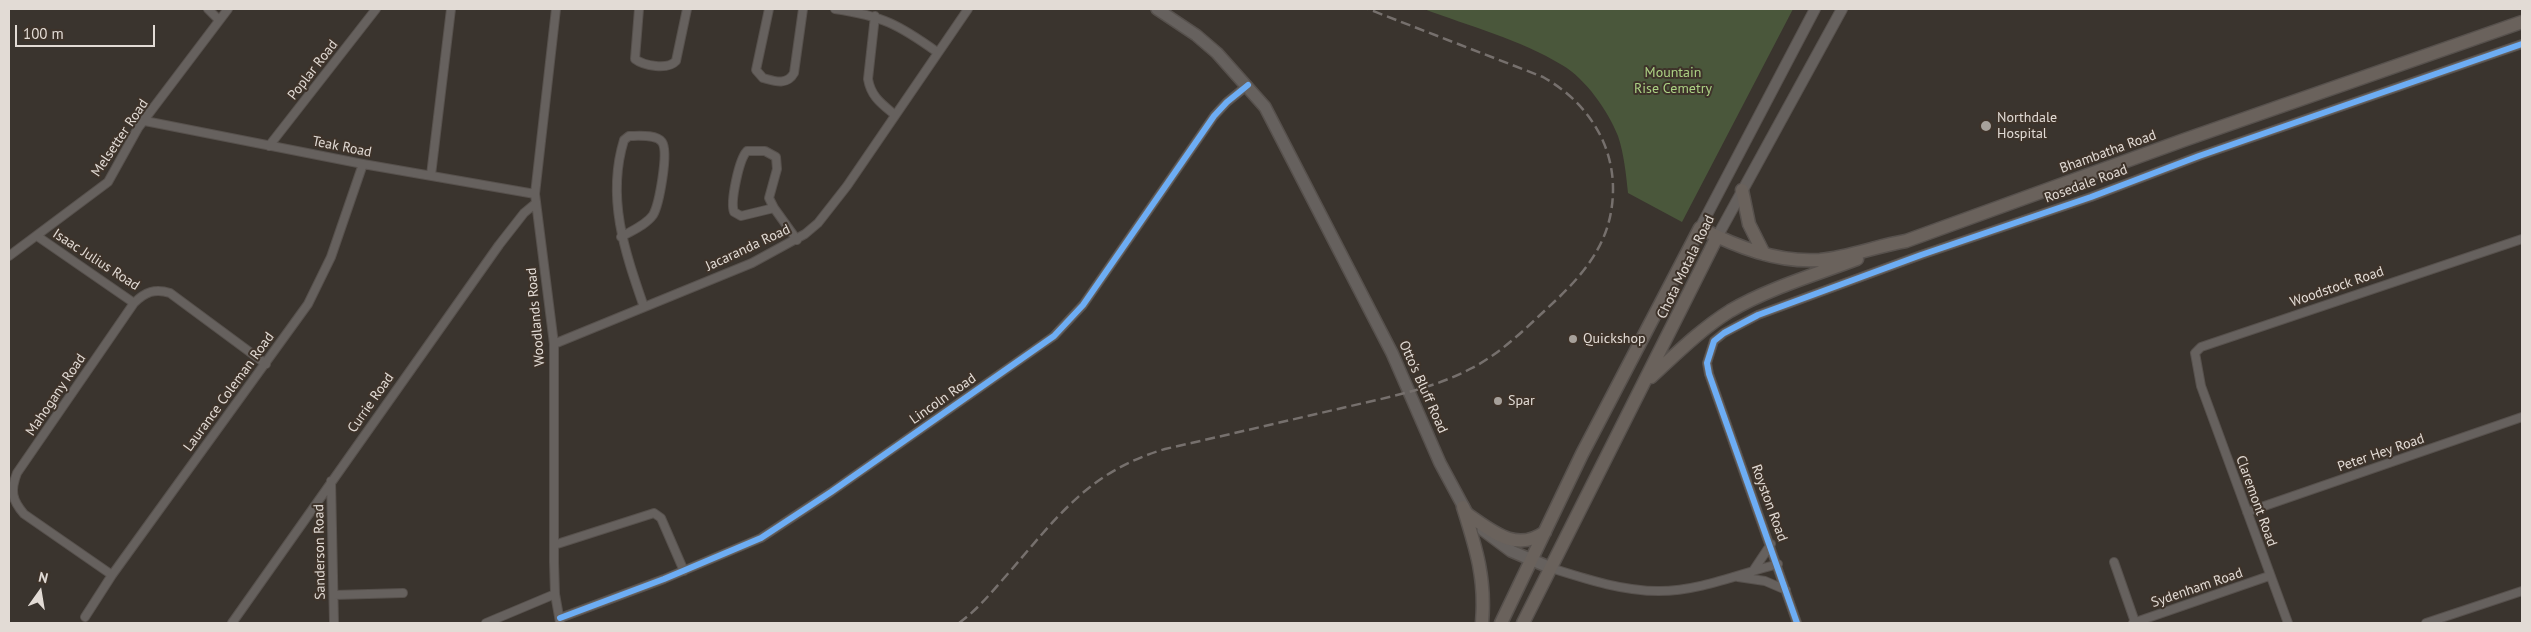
<!DOCTYPE html>
<style>
body{margin:0}
#map{position:relative;width:2531px;height:632px;overflow:hidden;background:#3a342e;font-family:"PT Sans",sans-serif}
canvas{display:block}
.frame{position:absolute;inset:0;border:10px solid #e2dbd5;pointer-events:none}
.north{position:absolute;left:15px;top:567px;width:50px;height:50px;-webkit-text-stroke:4px #3e332a;paint-order:stroke;rotate:13deg;font-size:14px;font-weight:700;line-height:20px;text-align:center;color:#e2dbd5}
.north::after{content:'';display:block;margin:auto;width:18px;height:22px;background:#e2dbd5;clip-path:polygon(50% 0,100% 100%,50% 72%,0 100%)}
.scale{position:absolute;left:15px;top:25px;width:140px;height:22px;box-sizing:border-box;border:2px solid #e2dbd5;border-top:0;padding-left:6px;font-size:15px;line-height:18px;white-space:nowrap;color:#e2dbd5;-webkit-text-stroke:4px #3e332a;paint-order:stroke}
</style>
<div id="map">
<canvas width="2531" height="632"></canvas>
<div class="frame"></div>
<div class="north">N</div>
<div class="scale">100 m</div>
</div>
<script>
const context = document.querySelector('canvas').getContext('2d');
context.lineJoin = 'round';
function fillPath(path, color) {
  context.fillStyle = color;
  context.fill(path, 'evenodd');
}
function trace(path, color, width, dash) {
  context.strokeStyle = color;
  context.lineWidth = width;
  context.lineCap = dash ? 'butt' : 'round';
  context.setLineDash(dash || []);
  context.stroke(path);
}
function write(font, color, halo, rows, align = 'center') {
  context.font = font + ' "PT Sans",sans-serif';
  context.lineWidth = 4;
  context.setLineDash([]);
  context.textBaseline = 'middle';
  context.strokeStyle = halo;
  context.fillStyle = color;
  for (const [text, x, y, turn = 0] of rows) {
    context.save();
    context.translate(x, y);
    context.rotate((+turn || 0) * Math.PI / 180);
    context.textAlign = isNaN(turn) ? turn : align;
    if (halo) context.strokeText(text, 0, 0);
    context.fillText(text, 0, 0);
    context.restore();
  }
}
const green = new Path2D(`
 M 1424,9 L 1793,9 L 1682,222 L 1628,193 C 1626,174 1624,154 1618,136 C 1608,111 1586,79 1562,65 C 1521,40 1469,26 1424,9 Z`);
const minor = new Path2D(`
 M 208,9 L 219,20
 M 556,9 L 535,194 L 554,344 L 554,562 L 555,594 L 560,622
 M 639,9 L 635,59 C 644,66 668,70 676,61 L 687,9
 M 769,9 L 756,70 L 763,78 C 774,81 787,86 794,73 L 803,9
 M 835,9 C 882,16 898,24 937,52
 M 875,16 L 868,79 C 871,97 882,104 895,115
 M 145,121 L 363,164 L 535,194
 M 269,146 L 376,9
 M 431,175 L 451,9
 M 774,208 L 769,198 L 777,169 L 776,157 L 765,151 L 747,151 C 739,159 730,202 734,212 L 741,216 L 774,208 L 797,240
 M 37,236 L 134,303
 M 621,237 C 631,231 646,225 653,215 C 659,205 669,152 662,142 C 656,134 638,136 629,136 L 624,140 C 606,198 625,252 644,307
 M 9,256 L 108,182 L 138,128 L 228,9
 M 554,344 L 752,263 L 805,234 L 818,223 L 847,186 L 968,9
 M 331,481 L 334,623
 M 2247,512 L 2522,417
 M 554,545 L 654,513 L 661,518 L 684,571
 M 2114,562 L 2135,622
 M 1551,568 C 1586,579 1622,591 1659,591 C 1699,591 1739,574 1778,564
 M 1753,571 L 1771,544
 M 112,575 L 24,514 C 12,500 10,491 17,473 L 134,303 C 145,292 155,288 170,293 L 266,364
 M 1738,577 L 1765,581 L 1786,590
 M 334,595 L 403,593
 M 85,617 L 112,575 L 308,304 L 331,257 L 363,164
 M 560,618 L 664,579 L 761,538 L 831,492 L 1054,336 L 1083,305 L 1214,116 L 1227,102 L 1248,85
 M 232,623 L 499,245 L 524,213 L 536,203
 M 486,623 L 555,594
 M 1797,623 L 1709,374 L 1707,363 L 1714,341 L 1724,333 L 1758,315 L 1921,255 L 2091,197 L 2199,156 L 2522,44
 M 2133,623 L 2269,576
 M 2288,623 L 2201,386 L 2195,353 L 2201,347 L 2522,239
 M 2426,623 L 2522,591`);
const tertiary = new Path2D(`
 M 1700,228 L 1815,9
 M 1717,237 L 1842,9`);
const secondary = new Path2D(`
 M 1157,9 L 1196,35 L 1217,53 L 1265,107 L 1392,353 L 1440,463 L 1468,515
 M 1483,530 L 1511,551 L 1551,568`);
const primary = new Path2D(`
 M 1742,190 L 1749,224 L 1764,254
 M 1651,377 C 1676,354 1701,329 1730,311 C 1769,288 1815,275 1857,259
 M 1463,507 C 1476,548 1486,579 1482,623
 M 1467,514 C 1492,531 1516,553 1545,532
 M 1501,623 L 1582,454 L 1700,228 C 1737,247 1778,263 1820,260 C 1849,257 1877,246 1906,241 L 2184,140 L 2522,22
 M 1523,623 L 1717,237`);
const rail = new Path2D(`
 M 959,623 C 977,610 990,594 1005,577 C 1056,519 1087,472 1165,449 C 1223,436 1281,422 1338,409 C 1383,398 1431,390 1472,368 C 1503,352 1528,326 1554,302 C 1588,270 1613,238 1613,189 C 1613,140 1584,100 1543,77 L 1368,9`);
const cycleway = new Path2D(`
 M 560,618 L 664,579 L 761,538 L 831,492 L 1054,336 L 1083,305 L 1214,116 L 1227,102 L 1248,85
 M 1797,623 L 1709,374 L 1707,363 L 1714,341 L 1724,333 L 1758,315 L 1921,255 L 2091,197 L 2199,156 L 2522,44`);
const markers = [
 [1986,126,6,"#a7a19b"],
 [1573,339,5,"#a7a19b"],
 [1498,401,5,"#a7a19b"]
];
const streetNames = [
 ["Poplar Road",313,70,-52],
 ["Melsetter Road",120,138,-56],
 ["Teak Road",342,147,11],
 ["Bhambatha Road",2108,152,-20],
 ["Rosedale Road",2086,184,-20],
 ["Jacaranda Road",748,248,-25],
 ["Isaac Julius Road",96,260,33],
 ["Chota Motala Road",1686,267,-64],
 ["Woodstock Road",2337,287,-19],
 ["Woodlands Road",536,317,-95],
 ["Otto's Bluff Road",1423,387,66],
 ["Laurance Coleman Road",229,392,-54],
 ["Mahogany Road",56,395,-56],
 ["Lincoln Road",943,399,-35],
 ["Currie Road",371,403,-55],
 ["Peter Hey Road",2381,453,-19],
 ["Claremont Road",2256,501,70],
 ["Royston Road",1769,503,70],
 ["Sanderson Road",320,552,-91],
 ["Sydenham Road",2197,588,-19]
];
const parkNames = [
 ["Mountain",1673,73],
 ["Rise Cemetry",1673,89]
];
const poiNames = [
 ["Northdale",1997,118],
 ["Hospital",1997,134],
 ["Quickshop",1583,339],
 ["Spar",1508,401]
];
fillPath(green, '#4a573b');
trace(minor, '#57514d', 10);
trace(tertiary, '#57514d', 12);
trace(secondary, '#57514d', 14);
trace(primary, '#57514d', 15);
trace(minor, '#66615e', 8);
trace(tertiary, '#66615e', 10);
trace(secondary, '#66615e', 11);
trace(primary, '#6a625c', 12);
trace(rail, '#76706d', 2.5, [10, 5]);
trace(cycleway, '#6dadf4', 6);
for (const [x, y, r, color] of markers) {
  const dot = new Path2D();
  dot.arc(x, y, r, 0, 2 * Math.PI);
  context.fillStyle = color;
  context.fill(dot);
  trace(dot, '#3e332a', 2);
}
write('14px', '#e2dbd5', '#3e332a', streetNames);
write('14px', '#acd184', '#3e332a', parkNames);
write('14px', '#e2dbd5', '#3e332a', poiNames, 'left');
</script>
